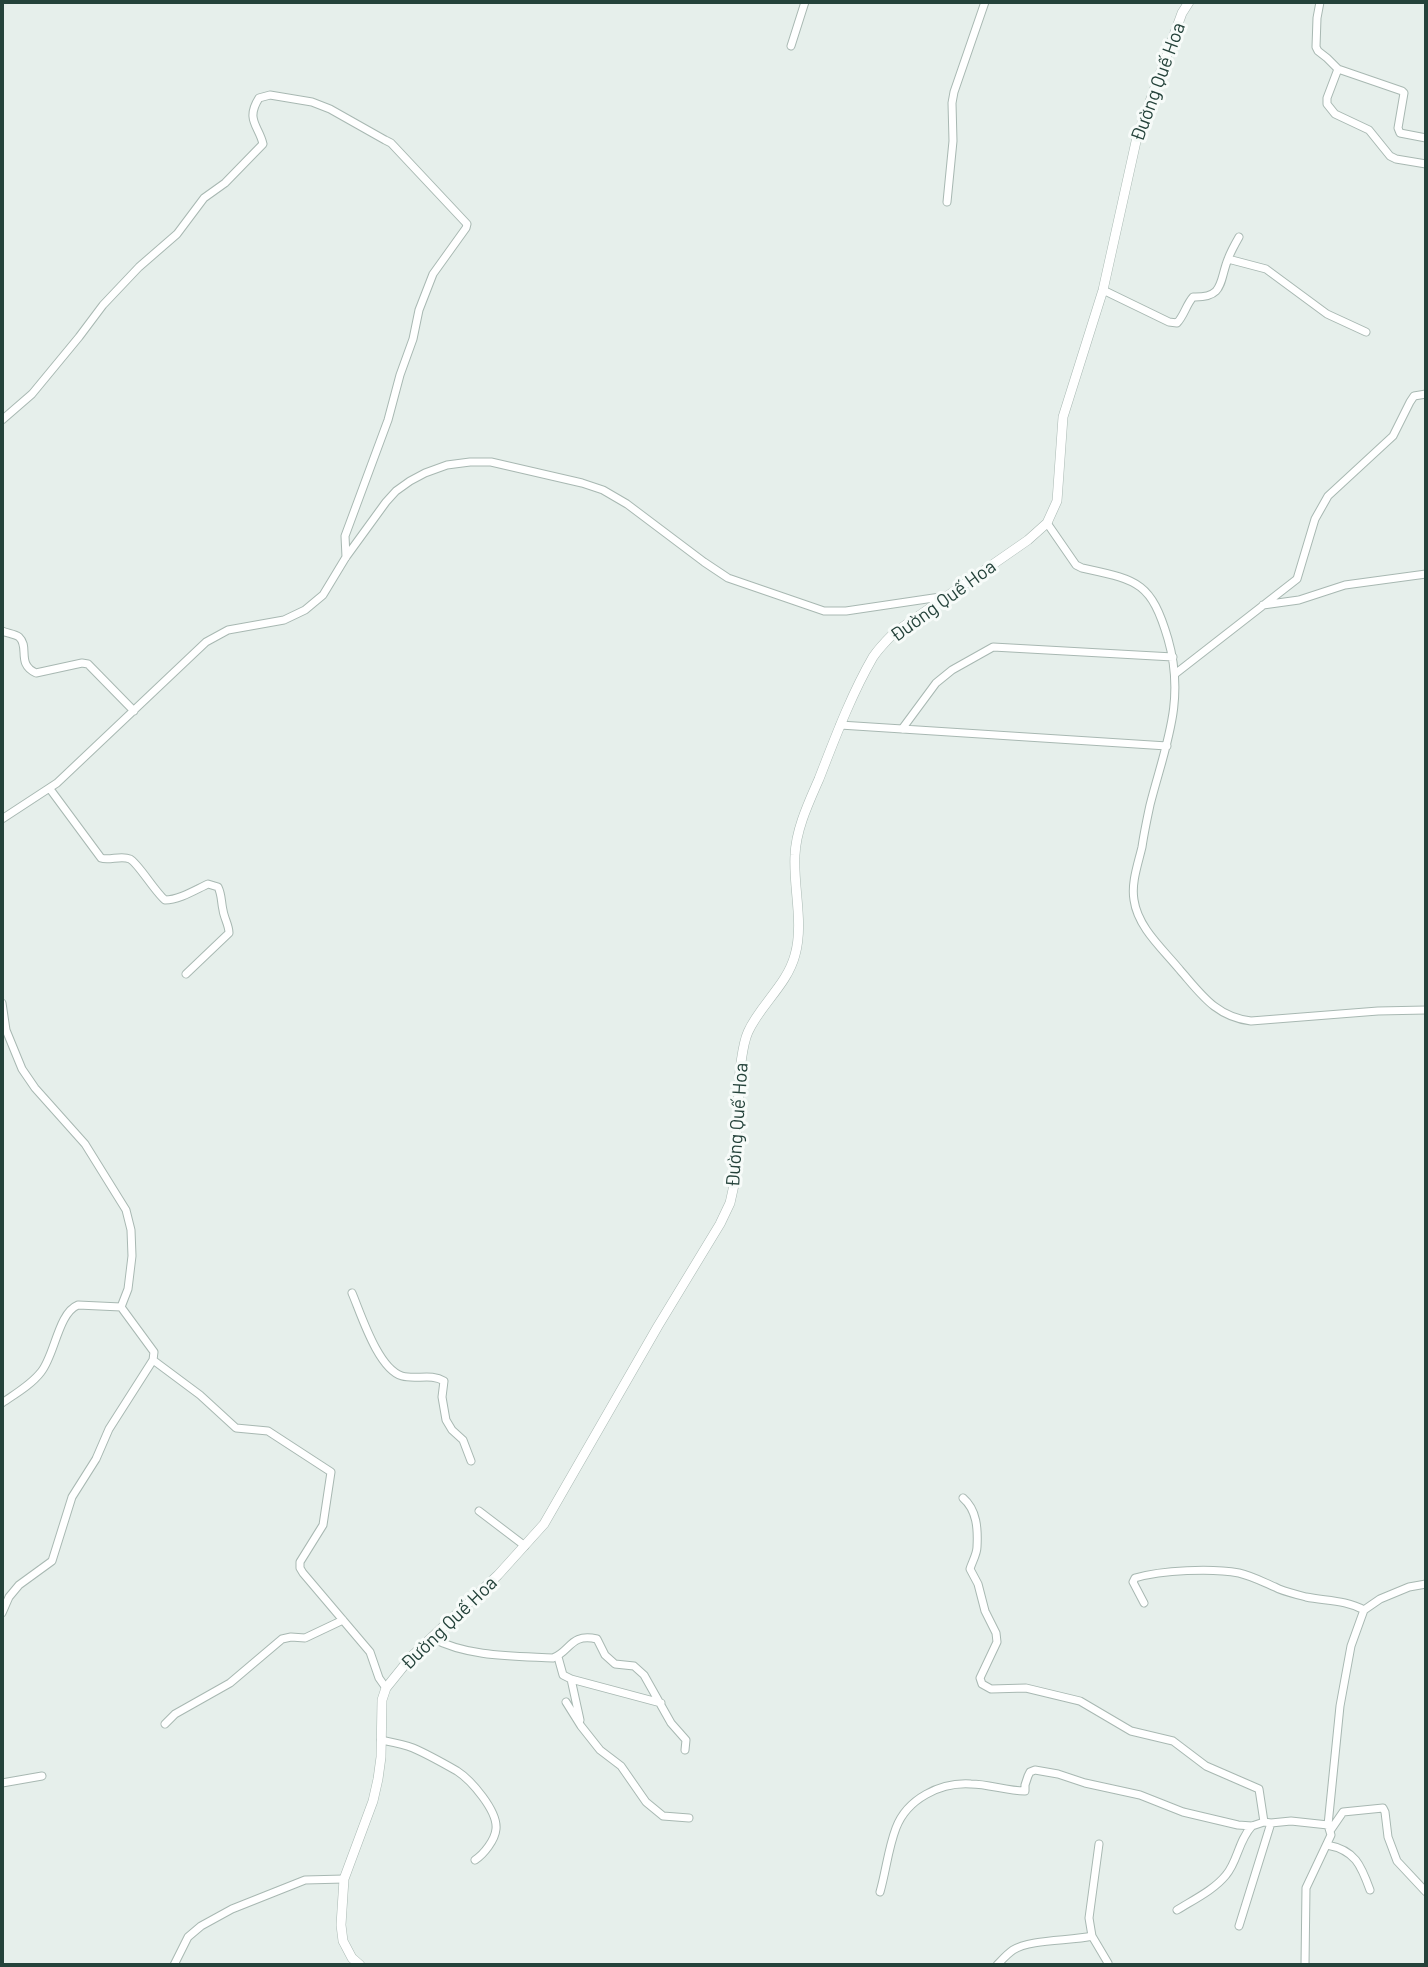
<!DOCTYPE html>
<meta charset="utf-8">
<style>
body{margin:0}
#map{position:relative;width:1428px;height:1967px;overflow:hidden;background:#e6efeb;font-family:Barlow,sans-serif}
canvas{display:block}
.frame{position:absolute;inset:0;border:4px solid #24423a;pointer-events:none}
</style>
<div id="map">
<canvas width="1428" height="1967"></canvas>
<div class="frame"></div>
</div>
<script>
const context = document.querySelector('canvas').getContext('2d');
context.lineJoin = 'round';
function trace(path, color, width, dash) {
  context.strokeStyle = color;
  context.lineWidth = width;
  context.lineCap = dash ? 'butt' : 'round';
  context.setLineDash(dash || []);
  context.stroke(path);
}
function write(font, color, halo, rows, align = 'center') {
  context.font = font + ' Barlow,sans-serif';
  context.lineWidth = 6;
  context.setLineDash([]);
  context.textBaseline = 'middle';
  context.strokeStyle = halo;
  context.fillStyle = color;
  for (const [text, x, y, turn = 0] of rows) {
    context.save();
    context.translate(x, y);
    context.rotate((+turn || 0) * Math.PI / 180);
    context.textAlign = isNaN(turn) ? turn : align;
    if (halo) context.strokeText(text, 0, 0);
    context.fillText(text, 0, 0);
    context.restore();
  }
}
const minor = new Path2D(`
 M 1320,2 L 1317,18 L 1316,47 L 1318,51 L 1327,58 L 1338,69 L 1402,91 L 1404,93 L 1398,128 L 1400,133 L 1426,138
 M 791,46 L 805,2
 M 1338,69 L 1327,98 L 1327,104 L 1335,114 L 1369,130 L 1390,156 L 1396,159 L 1426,164
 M 947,202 L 953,141 L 952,103 L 954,92 L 985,2
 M 1228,259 L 1266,269 L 1327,314 L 1366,332
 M 1103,290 L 1169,322 L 1177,323 C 1184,316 1186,305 1193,297 C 1225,298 1219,281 1228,259 C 1231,251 1235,244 1239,237
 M 2,420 L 32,394 L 79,337 L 103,305 L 139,267 L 177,234 L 204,198 L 225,183 L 263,144 C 259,126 245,120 259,98 L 270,95 L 312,102 L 330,109 L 385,140 L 391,143 L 467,224 L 466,228 L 433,274 L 419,310 L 413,339 L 400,375 L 388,420 L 345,536 L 346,557
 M 1047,523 L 1076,565 L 1082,568 C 1137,580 1151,581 1168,639 C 1186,701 1165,746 1150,805 C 1147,819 1144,833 1142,847 C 1138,864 1131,883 1134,900 C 1138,928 1163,949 1180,970 C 1201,994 1216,1017 1251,1021 L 1378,1011 L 1426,1010
 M 1263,605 L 1299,600 L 1345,585 L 1426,574
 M 2,631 C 6,633 15,634 19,637 C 30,647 16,664 36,673 L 82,663 L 88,664 L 134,711
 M 1175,674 L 1297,579 L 1315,519 L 1328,496 L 1393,436 L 1410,402 L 1414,396 L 1426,394
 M 840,725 L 1167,746
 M 902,729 L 936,683 L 952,670 L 993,647 L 1173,657
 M 50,789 L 101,858 C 109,861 121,855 130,859 C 138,863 155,892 165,900 C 179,900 195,890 208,884 L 218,887 C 222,895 221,902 223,910 C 224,918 229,925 229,933 L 186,974
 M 2,819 L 57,783 L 206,642 L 228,630 L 284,620 L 305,610 L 323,595 L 346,557 L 386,502 L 396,491 L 410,481 L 425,473 L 447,465 L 470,462 L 491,462 L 582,483 L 603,490 L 627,504 L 704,562 L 728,578 L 824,611 L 846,611 L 947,596
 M 2,1003 L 6,1030 L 22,1069 L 35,1088 L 85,1144 L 126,1210 L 131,1230 L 132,1256 L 128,1289 L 121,1307 L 154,1352 L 153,1360 L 109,1429 L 96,1459 L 72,1497 L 52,1561 L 19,1585 L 9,1597 L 2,1613
 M 352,1293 C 361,1314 378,1369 402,1376 C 416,1380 431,1373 444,1381 L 442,1397 L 446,1420 L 452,1430 L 463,1440 L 471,1461
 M 153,1360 L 200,1395 L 236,1428 L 268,1431 L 331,1472 L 323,1525 L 300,1562 L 300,1568 L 303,1573 L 370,1652 L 379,1678 L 386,1688
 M 2,1403 C 15,1394 31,1385 41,1372 C 55,1355 58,1313 78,1305 L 121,1307
 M 963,1498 C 977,1510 978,1529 977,1547 C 977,1554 972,1562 970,1569 L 978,1584 L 985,1611 L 996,1633 L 997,1642 L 980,1678 L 982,1684 L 991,1689 L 1026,1688 L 1080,1701 L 1131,1731 L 1173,1741 L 1206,1766 L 1259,1789 L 1264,1822
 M 479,1511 L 525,1546
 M 1144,1603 L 1133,1582 L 1135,1578 C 1162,1570 1212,1568 1239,1573 C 1252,1576 1263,1582 1275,1587 C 1284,1592 1296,1594 1306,1597 C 1326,1601 1346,1600 1364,1610
 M 432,1638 C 468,1657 513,1656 553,1658 C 571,1651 570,1633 597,1639 L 605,1655 L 615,1664 L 634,1666 L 644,1675 L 671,1723 L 686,1740 L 685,1750
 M 558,1657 L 563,1675 L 571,1679 L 661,1703
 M 571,1679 L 580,1720
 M 566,1702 L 581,1726 L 600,1750 L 621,1766 L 646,1802 L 663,1816 L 689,1818
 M 165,1724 L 175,1714 L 230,1683 L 282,1639 L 291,1637 L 305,1638 L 343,1620
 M 381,1740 C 391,1742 403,1744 413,1748 C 427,1754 443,1763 457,1771 C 471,1780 498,1811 496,1829 C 495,1840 484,1854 475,1860
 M 2,1783 L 42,1776
 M 1330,1831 L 1343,1812 L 1383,1808 L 1385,1812 L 1388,1837 L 1397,1861 L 1426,1892
 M 1099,1844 L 1089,1918 L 1092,1936 L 1108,1963
 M 1327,1845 C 1355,1850 1361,1865 1370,1890
 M 880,1892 C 886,1871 888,1849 896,1828 C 907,1799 940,1782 971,1784 C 989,1784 1006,1791 1025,1791 L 1025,1785 L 1028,1776 L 1030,1772 L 1035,1770 L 1058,1774 L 1085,1783 L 1140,1795 L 1183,1812 L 1238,1825 L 1252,1826 L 1264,1822 L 1271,1823 L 1291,1821 L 1328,1825
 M 1177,1910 C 1193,1900 1214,1890 1226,1875 C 1238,1861 1238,1841 1252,1826
 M 1239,1926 L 1271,1823
 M 174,1965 L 188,1937 L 201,1926 L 232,1909 L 305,1880 L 344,1879
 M 997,1965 C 1002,1960 1007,1954 1013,1950 C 1030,1939 1071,1941 1092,1936
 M 1305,1965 L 1306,1888 L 1331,1835 L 1328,1825 L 1340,1706 L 1351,1646 L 1360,1621 L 1364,1610 L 1380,1599 L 1409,1587 L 1426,1584`);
const tertiary = new Path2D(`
 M 360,1965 L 352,1958 L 343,1941 L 341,1925 L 344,1879 L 373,1801 L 378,1779 L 381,1757 L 382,1700 L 386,1688 L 411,1657 L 498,1575 L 544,1524 L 658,1326 L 720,1224 L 730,1203 L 734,1185 L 740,1069 C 742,1057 743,1043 748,1032 C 760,1005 787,985 795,955 C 804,923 793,887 795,855 C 796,829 809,802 819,779 C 835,738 851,695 873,657 C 879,648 886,641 894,633 L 1028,540 L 1047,523 L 1057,501 L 1063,417 L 1103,290 L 1137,137 L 1182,13 L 1189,2`);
const streetNames = [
 ["Đường Quế Hoa",1158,82,-70],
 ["Đường Quế Hoa",943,601,-36],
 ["Đường Quế Hoa",737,1125,-86],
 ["Đường Quế Hoa",449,1623,-44]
];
trace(minor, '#a8b8b2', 9);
trace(tertiary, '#a8b8b2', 10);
trace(minor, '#fff', 7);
trace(tertiary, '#fff', 9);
write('19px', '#24423a', '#f7fbf9', streetNames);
</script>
